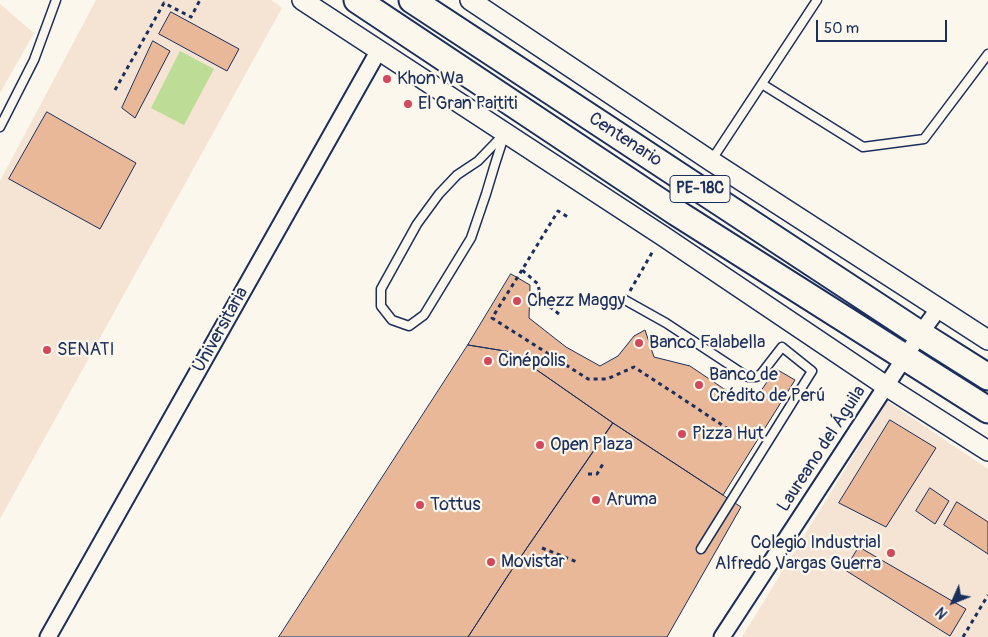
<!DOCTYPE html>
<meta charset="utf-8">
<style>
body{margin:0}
#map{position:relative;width:988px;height:637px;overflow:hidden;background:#fbf7ec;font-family:Pangolin,sans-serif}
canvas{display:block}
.north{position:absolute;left:928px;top:577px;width:50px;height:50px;-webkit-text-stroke:4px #fbf7ec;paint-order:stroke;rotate:226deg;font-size:14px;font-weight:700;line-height:20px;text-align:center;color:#1b2f5e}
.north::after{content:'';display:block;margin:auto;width:18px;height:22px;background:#1b2f5e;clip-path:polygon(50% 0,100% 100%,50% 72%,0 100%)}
.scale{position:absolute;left:816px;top:20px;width:131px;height:22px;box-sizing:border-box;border:2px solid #1b2f5e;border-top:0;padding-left:6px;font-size:15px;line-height:18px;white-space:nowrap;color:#1b2f5e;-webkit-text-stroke:4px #fbf7ec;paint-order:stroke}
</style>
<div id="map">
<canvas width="988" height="637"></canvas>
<div class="north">N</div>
<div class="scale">50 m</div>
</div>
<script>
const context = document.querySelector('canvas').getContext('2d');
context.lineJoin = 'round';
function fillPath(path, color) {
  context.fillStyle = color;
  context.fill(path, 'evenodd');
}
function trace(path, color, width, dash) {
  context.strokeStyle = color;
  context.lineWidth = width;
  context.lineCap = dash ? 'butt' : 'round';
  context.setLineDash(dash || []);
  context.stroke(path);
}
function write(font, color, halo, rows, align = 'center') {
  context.font = font + ' Pangolin,sans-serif';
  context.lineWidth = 4.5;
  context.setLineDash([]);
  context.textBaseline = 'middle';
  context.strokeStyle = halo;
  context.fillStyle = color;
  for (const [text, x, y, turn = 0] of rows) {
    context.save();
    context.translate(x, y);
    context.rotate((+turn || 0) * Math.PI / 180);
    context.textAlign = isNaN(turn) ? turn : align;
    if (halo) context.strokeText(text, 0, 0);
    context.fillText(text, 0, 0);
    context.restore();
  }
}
const built = new Path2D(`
 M 96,0 L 271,0 L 282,8 L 0,519 L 0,181 Z
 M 0,4 L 34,33 L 0,93 Z
 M 887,401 L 988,469 L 988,637 L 742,637 Z`);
const green = new Path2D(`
 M 180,51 L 214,69 L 184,125 L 151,108 Z`);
const building = new Path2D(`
 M 171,12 L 239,49 L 227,71 L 159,34 Z
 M 153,41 L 170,51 L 135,118 L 122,108 Z
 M 47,112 L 136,163 L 100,229 L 9,179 Z
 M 511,274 L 530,285 L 529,318 L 566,347 L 600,366 L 618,356 L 634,336 L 645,330 L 654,357 L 690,366 L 736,397 L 758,395 L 776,369 L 795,380 L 723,495 L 613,423 L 511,352 L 468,345 Z
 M 468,345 L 511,352 L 613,423 L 509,574 L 468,637 L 279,637 Z
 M 890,420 L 936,448 L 886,527 L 839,503 Z
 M 613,423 L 741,507 L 667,637 L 468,637 L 509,574 Z
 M 930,488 L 949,501 L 935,524 L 916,511 Z
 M 957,502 L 988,522 L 988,554 L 944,525 Z
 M 859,547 L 966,609 L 950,636 L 845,570 Z`);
const path = new Path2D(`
 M 115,90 L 164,3 L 191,17 L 200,0
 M 522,270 L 492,318 L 588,379 L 607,379 L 634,367 L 677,395 L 728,429
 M 630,291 L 653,251
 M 559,314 L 541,300 L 538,284 L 522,270 L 558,211 L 568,217
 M 588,474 L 597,474 L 604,462
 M 542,548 L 577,562
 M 963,637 L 988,595`);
const service = new Path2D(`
 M 762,84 L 863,147 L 924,139 L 988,54
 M 0,127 L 34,60 L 56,0
 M 505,133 L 495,164 L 486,194 L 471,238 L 424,315 L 409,326 L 392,320 L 381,306 L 381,289 L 417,224 L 439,194 L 457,175 L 478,161 Z
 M 711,161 L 817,0
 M 625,300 L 666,323 L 748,377 L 756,377 L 761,374 L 782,347 L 812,371 L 701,549`);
const minor = new Path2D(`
 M 48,637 L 379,50
 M 722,637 L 920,334 L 939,308`);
const tertiary = new Path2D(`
 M 302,0 L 663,236 L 886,386 L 988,451
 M 470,0 L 711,161 L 988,340`);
const trunk = new Path2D(`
 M 357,0 L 677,213 L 988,410
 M 412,0 L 920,334 L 988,377`);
const markers = [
 [387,79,5,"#d1495b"],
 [408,104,5,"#d1495b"],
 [517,301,5,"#d1495b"],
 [639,343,5,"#d1495b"],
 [47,350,5,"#d1495b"],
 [488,361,5,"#d1495b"],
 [699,385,5,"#d1495b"],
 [682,434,5,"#d1495b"],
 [540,445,5,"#d1495b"],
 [596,500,5,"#d1495b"],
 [420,505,5,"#d1495b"],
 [891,553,5,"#d1495b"],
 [491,562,5,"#d1495b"]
];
const shields = [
 [700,189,60]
];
const shieldNames = [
 ["PE-18C",700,189]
];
const poiNames = [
 ["Khon Wa",397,79],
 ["El Gran Paititi",418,104],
 ["Chezz Maggy",527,301],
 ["Banco Falabella",649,343],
 ["SENATI",57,350],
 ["Cinépolis",498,361],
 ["Banco de",709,375],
 ["Crédito de Perú",709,396],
 ["Pizza Hut",692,434],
 ["Open Plaza",550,445],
 ["Aruma",606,500],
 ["Tottus",430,505],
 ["Colegio Industrial",881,543,"right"],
 ["Alfredo Vargas Guerra",881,564,"right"],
 ["Movistar",501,562]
];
const streetNames = [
 ["Centenario",625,140,33],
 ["Universitaria",221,330,-61],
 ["Laureano del Águila",822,449,-57]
];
fillPath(built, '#f5e4d3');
fillPath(green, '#bddd96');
fillPath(building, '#e8b898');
trace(building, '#1b2f5e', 1);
trace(service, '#1b2f5e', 11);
trace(minor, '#1b2f5e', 19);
trace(tertiary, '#1b2f5e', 22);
trace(trunk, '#1b2f5e', 29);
trace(path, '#1b2f5e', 3, [4, 4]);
trace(service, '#fbf7ec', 8);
trace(minor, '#fbf7ec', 15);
trace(tertiary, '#fbf7ec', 19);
trace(trunk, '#fbf7ec', 25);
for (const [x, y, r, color] of markers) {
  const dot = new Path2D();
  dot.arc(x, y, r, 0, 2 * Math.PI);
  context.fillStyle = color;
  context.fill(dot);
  trace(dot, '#fbf7ec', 2);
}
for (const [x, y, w] of shields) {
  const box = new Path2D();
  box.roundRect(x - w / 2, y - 13.5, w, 27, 4);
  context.fillStyle = '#fbf7ec';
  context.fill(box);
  trace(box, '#1b2f5e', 1);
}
write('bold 16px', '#1b2f5e', null, shieldNames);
write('18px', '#1b2f5e', '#fbf7ec', poiNames, 'left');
write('18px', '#1b2f5e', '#fbf7ec', streetNames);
</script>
